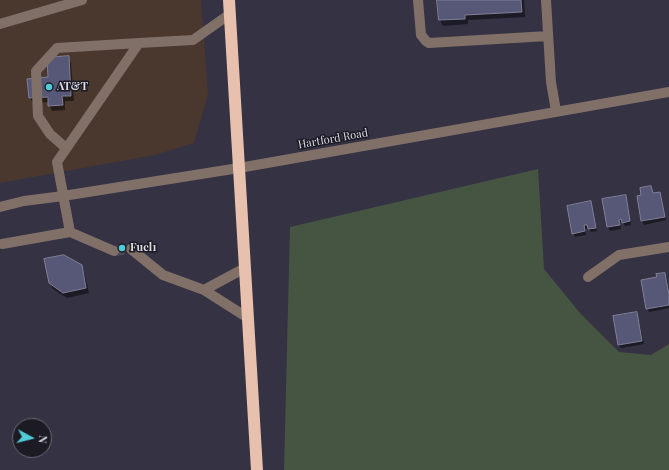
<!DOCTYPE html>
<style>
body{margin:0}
#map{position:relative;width:669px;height:470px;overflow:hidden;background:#353244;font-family:"Playfair Display",serif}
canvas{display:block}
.north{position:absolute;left:12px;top:418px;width:40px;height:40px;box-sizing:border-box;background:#1c1b24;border:1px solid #696872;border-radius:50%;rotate:97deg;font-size:11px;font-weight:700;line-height:16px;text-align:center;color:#dcdbe6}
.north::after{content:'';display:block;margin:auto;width:14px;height:18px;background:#52cbd8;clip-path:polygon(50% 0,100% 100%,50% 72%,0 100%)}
</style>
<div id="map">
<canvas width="669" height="470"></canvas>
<div class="north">N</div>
</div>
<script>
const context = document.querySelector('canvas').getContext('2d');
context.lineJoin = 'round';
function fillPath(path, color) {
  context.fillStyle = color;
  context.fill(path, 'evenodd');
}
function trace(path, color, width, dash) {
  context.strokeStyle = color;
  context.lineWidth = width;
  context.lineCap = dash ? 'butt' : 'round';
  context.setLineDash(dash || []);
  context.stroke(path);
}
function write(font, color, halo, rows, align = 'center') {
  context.font = font + ' "Playfair Display",serif';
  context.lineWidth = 3;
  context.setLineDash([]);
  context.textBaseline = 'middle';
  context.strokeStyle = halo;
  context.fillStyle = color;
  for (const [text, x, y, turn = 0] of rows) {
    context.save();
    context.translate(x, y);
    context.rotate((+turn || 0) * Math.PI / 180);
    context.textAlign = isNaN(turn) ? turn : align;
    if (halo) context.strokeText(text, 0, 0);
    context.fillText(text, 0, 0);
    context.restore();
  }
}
const commercial = new Path2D(`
 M 0,0 L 201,0 L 208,94 L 194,143 L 155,155 L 0,183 Z`);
const green = new Path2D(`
 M 538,169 L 544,269 L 580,313 L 619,352 L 651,355 L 669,344 L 669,470 L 284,470 L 290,227 Z`);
const shadow = new Path2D(`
 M 438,0 L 524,0 L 525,17 L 468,20 L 468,24 L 443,26 L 440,20 Z
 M 68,57 L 71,63 L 74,101 L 65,101 L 65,110 L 52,111 L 49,105 L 49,102 L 33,103 L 30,98 L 28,79 L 49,78 Z
 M 651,187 L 653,194 L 659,193 L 661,196 L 666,220 L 644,225 L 642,221 L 638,197 L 642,196 Z
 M 625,196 L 627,200 L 631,225 L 625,226 L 623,222 L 620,223 L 621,229 L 610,231 L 608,227 L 603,200 Z
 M 590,202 L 592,206 L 597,231 L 591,232 L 589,228 L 585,229 L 586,235 L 575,237 L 573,233 Z
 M 81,266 L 84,272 L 89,293 L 67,298 L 53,289 L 50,283 Z
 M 665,274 L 667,277 L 669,290 L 669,308 L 649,312 L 647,308 L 658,278 Z
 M 637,313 L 638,317 L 644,344 L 621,348 L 619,345 L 614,317 Z`);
const building = new Path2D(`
 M 437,0 L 521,0 L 522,12 L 465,15 L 465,19 L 439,20 Z
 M 69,56 L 71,96 L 62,96 L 63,105 L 48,106 L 48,97 L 29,98 L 27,79 L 48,77 L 47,58 Z
 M 651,186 L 653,193 L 660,192 L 665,217 L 641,221 L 637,196 L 641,195 L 640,188 Z
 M 626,195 L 630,221 L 622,223 L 621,219 L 619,220 L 620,225 L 607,227 L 602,199 Z
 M 591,201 L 596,228 L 588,229 L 587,225 L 584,225 L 585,231 L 572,234 L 567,206 Z
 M 64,255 L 82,265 L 86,288 L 63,293 L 49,283 L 44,259 Z
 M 665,273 L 669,294 L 669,305 L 646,309 L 641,280 L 657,277 L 656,274 Z
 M 637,312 L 642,341 L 618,345 L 613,316 Z`);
const minorTunnel = new Path2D(`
 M 114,251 L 131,249`);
const minor = new Path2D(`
 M 418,0 L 421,35 L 426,41 L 429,43 L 548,36
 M 546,0 L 551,82 L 556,111
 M 0,24 L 82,0
 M 66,148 L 50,134 L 38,116 L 36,71 L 57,48 L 139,43
 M 0,207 L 24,201 L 63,196 L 239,168 L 669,92
 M 70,232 L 57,162 L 139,43 L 193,40 L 230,14
 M 2,244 L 70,232 L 114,251
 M 131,249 L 163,275 L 204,290 L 248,318
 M 588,277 L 619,255 L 669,247
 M 204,290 L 245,268`);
const highway = new Path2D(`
 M 229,0 L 257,470`);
const markers = [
 [49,87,4,"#52cbd8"],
 [122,248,4,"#52cbd8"]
];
const poiNames = [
 ["AT&T",57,87],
 ["Fuel1",130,248]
];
const streetNames = [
 ["Hartford Road",333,139,-10]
];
fillPath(commercial, '#4a382e');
fillPath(green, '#465542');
fillPath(shadow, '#0007');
fillPath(building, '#575778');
trace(building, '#808096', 1);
trace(minorTunnel, '#4e4b5c', 10, [10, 5]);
trace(minor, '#807068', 10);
trace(highway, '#e7c1ad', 12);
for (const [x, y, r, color] of markers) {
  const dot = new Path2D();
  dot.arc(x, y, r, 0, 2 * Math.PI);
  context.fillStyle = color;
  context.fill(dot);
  trace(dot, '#1c1b24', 1.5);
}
write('bold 11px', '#dcdbe6', '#1c1b24', poiNames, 'left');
write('11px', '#dcdbe6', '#1c1b24', streetNames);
</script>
